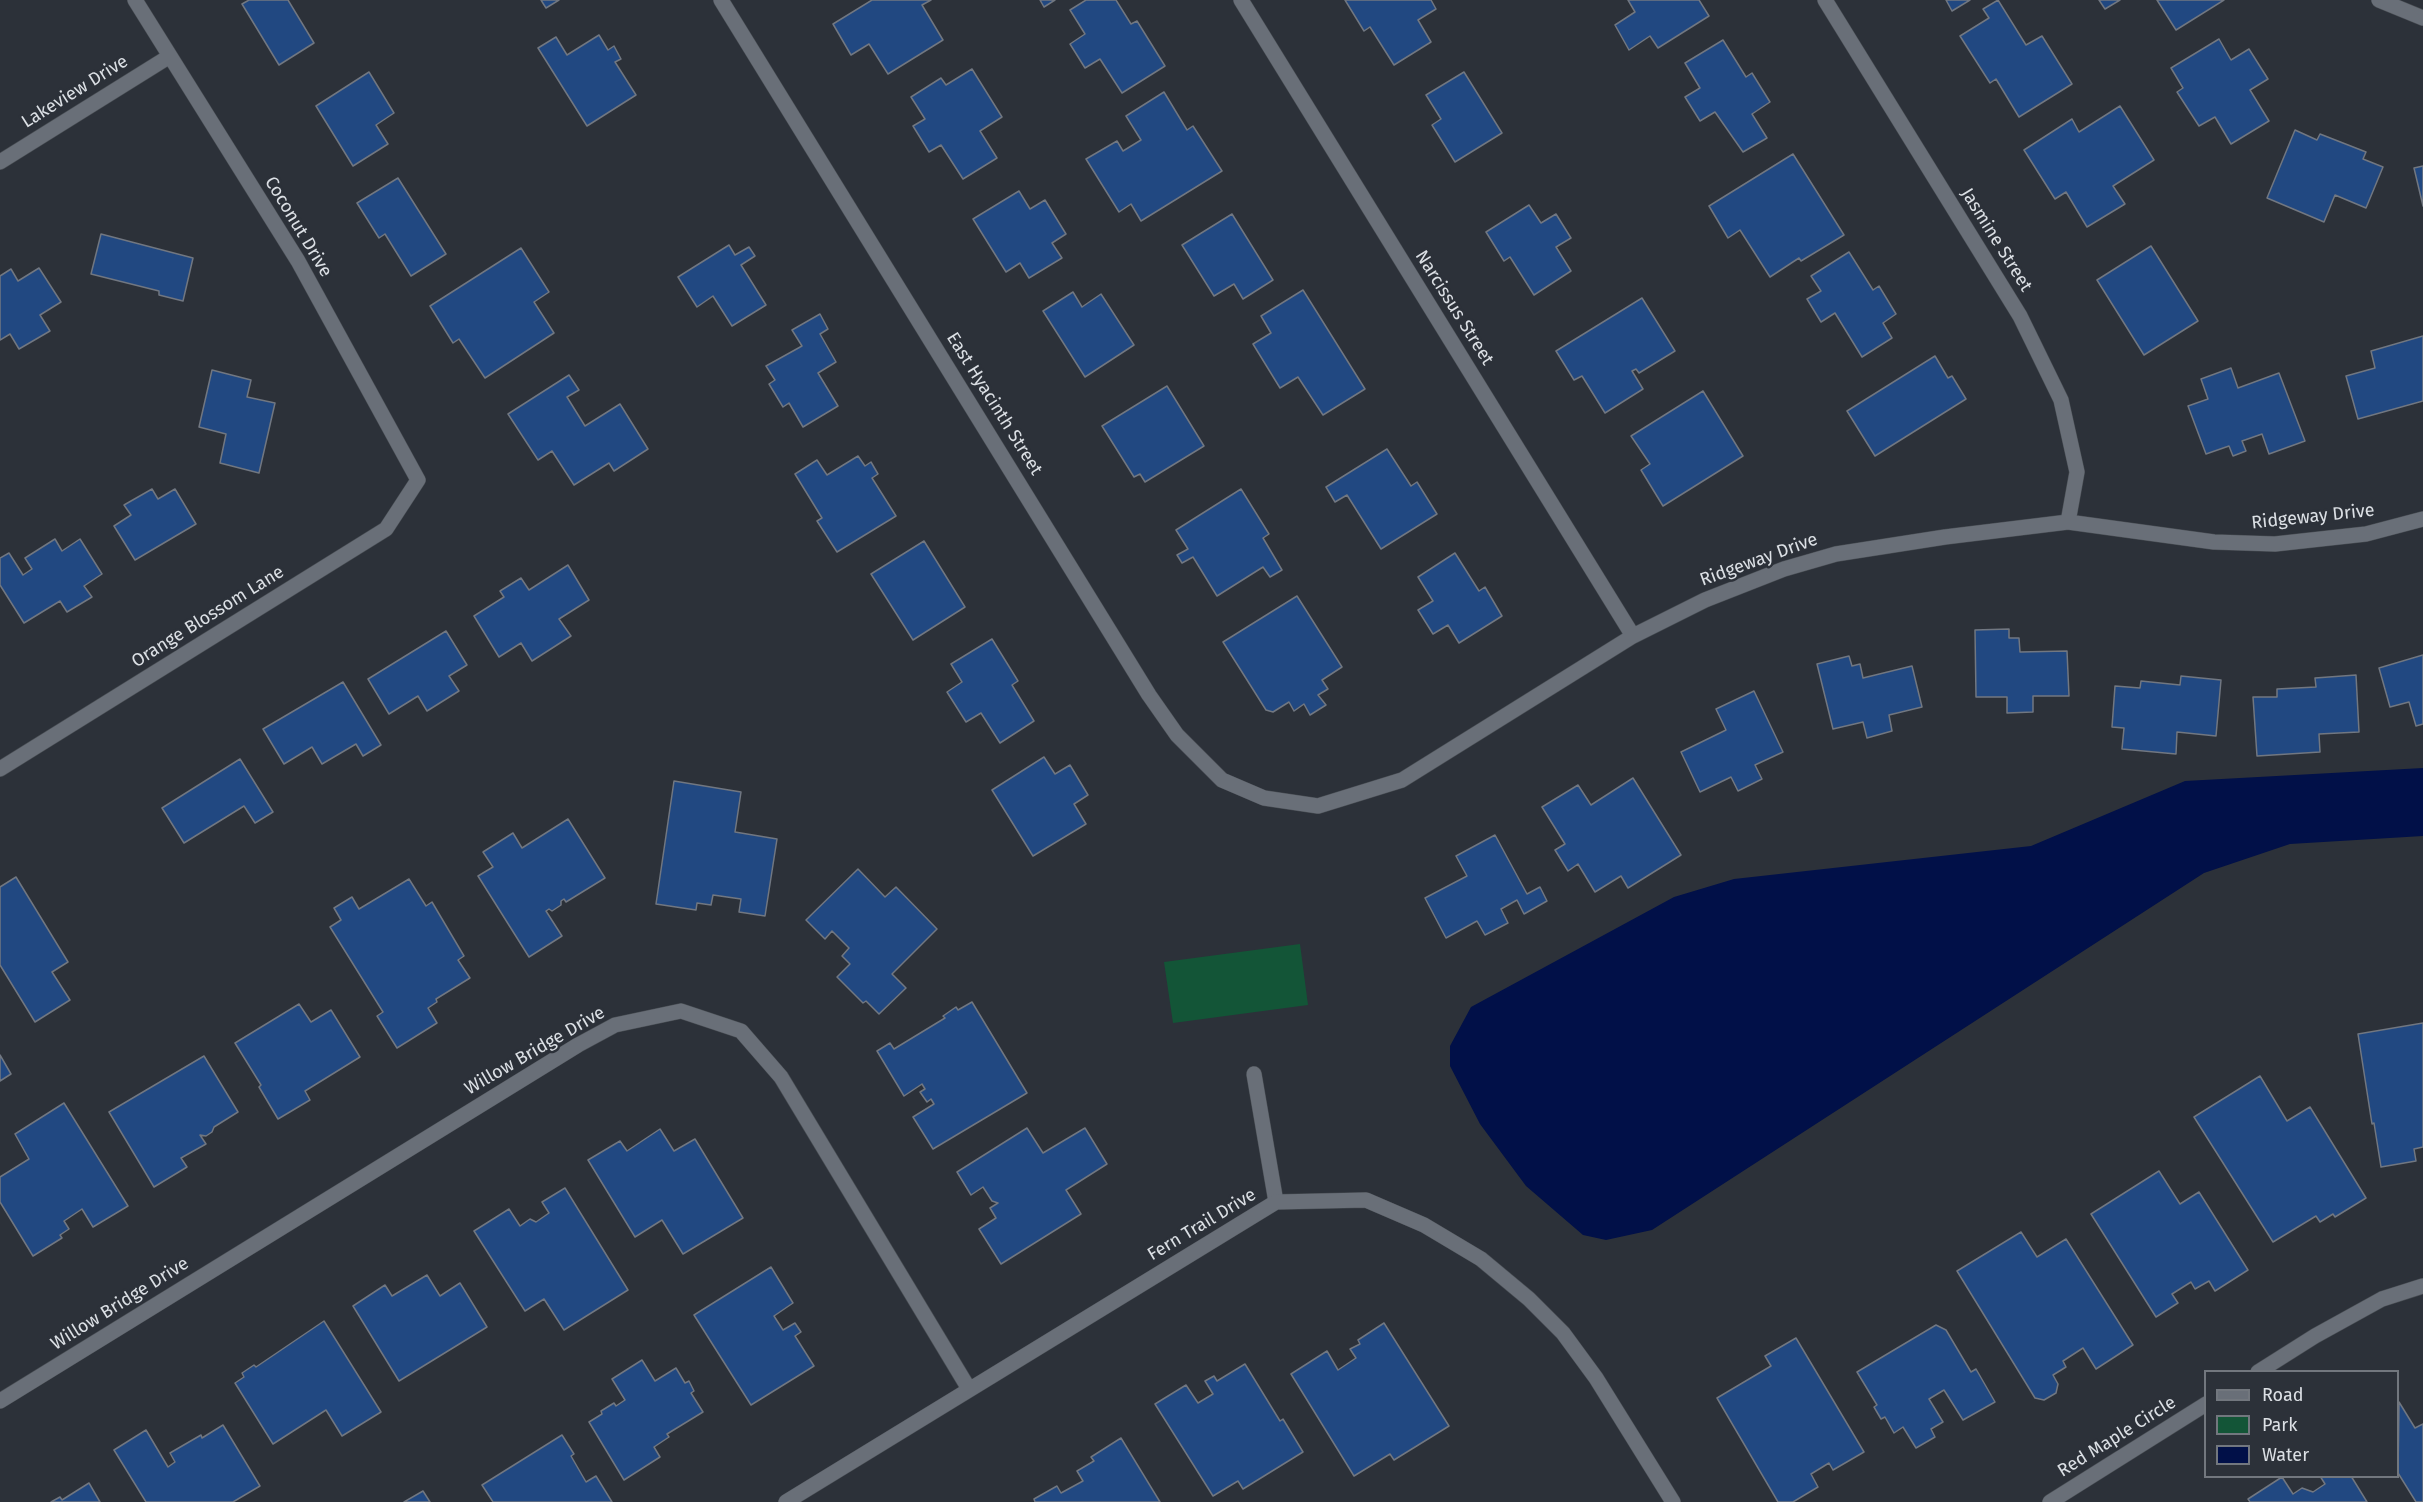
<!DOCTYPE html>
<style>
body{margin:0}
#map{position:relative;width:2423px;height:1502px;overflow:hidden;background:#2c3139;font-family:"Fira Sans",sans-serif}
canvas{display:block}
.legend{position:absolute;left:2204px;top:1370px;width:195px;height:108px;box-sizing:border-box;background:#2c3139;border:2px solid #72777e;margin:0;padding:8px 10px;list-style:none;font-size:18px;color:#dce0e5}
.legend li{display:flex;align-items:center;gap:12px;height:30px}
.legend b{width:30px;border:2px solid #72777e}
</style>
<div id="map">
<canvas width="2423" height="1502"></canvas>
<ul class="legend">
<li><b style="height:8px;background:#696f78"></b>Road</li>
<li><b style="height:16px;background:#135537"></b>Park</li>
<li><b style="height:16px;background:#011048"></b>Water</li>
</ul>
</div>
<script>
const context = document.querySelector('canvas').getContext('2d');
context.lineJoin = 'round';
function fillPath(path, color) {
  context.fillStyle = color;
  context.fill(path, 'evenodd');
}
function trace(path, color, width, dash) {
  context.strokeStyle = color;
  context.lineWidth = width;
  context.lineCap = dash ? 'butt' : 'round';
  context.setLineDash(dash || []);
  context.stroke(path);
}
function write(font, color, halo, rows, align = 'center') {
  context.font = font + ' "Fira Sans",sans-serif';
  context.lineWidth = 5;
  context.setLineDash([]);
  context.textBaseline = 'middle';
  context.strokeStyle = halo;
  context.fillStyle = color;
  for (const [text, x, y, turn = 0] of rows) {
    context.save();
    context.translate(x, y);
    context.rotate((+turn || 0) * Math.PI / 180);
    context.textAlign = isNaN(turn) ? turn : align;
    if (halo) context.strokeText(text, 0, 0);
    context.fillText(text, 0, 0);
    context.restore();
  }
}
const green = new Path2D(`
 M 1300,944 L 1308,1005 L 1173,1023 L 1164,962 Z`);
const water = new Path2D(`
 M 2423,768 L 2423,836 L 2290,844 L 2204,873 L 1652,1230 L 1606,1240 L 1583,1235 L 1526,1186 L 1480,1124 L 1450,1066 L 1450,1046 L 1471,1007 L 1674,897 L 1734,879 L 2031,846 L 2185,781 Z`);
const building = new Path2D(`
 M 249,0 L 288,0 L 314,43 L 279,65 L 242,4 Z
 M 541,0 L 559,0 L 546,8 Z
 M 872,0 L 931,0 L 922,5 L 943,40 L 888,74 L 869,44 L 851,55 L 833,24 Z
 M 1040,0 L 1055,0 L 1044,7 Z
 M 1086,0 L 1116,0 L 1131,24 L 1137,21 L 1165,66 L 1122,93 L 1100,59 L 1085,68 L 1070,44 L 1085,34 L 1070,10 Z
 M 1345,0 L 1431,0 L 1436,9 L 1418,20 L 1431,42 L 1394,65 L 1370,27 L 1364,31 Z
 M 1628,0 L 1699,0 L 1709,16 L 1658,48 L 1650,36 L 1629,50 L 1615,25 L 1635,12 Z
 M 1946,0 L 1970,0 L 1952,11 Z
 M 1998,0 L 2026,45 L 2042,36 L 2072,84 L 2019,117 L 1996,79 L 1990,83 L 1960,36 L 1989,18 L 1983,9 Z
 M 2099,0 L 2120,0 L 2105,9 Z
 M 2157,0 L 2224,0 L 2176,30 Z
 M 599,35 L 608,50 L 614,46 L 621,59 L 615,62 L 636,95 L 587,126 L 538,48 L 556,37 L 567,55 Z
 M 2219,39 L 2231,60 L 2249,49 L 2268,79 L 2250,90 L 2269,121 L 2231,144 L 2215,117 L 2199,126 L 2177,92 L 2183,88 L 2171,68 Z
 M 1723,40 L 1746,77 L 1752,73 L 1770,102 L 1752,114 L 1767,138 L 1743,152 L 1715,112 L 1700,121 L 1685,97 L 1700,88 L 1685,63 Z
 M 972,69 L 1002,117 L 980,131 L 997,158 L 963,179 L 941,145 L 929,152 L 913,126 L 925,119 L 911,97 L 941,78 L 946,85 Z
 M 369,72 L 394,113 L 376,125 L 388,144 L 353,166 L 316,106 Z
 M 1464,72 L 1502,133 L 1455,162 L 1432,125 L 1441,119 L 1426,95 Z
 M 1164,92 L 1187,130 L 1193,126 L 1222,171 L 1141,221 L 1131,204 L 1119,212 L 1086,159 L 1117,141 L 1123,151 L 1141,140 L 1126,116 Z
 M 2120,106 L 2154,160 L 2113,186 L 2125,204 L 2087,227 L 2066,192 L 2055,199 L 2024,150 L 2072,119 L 2079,132 Z
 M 2295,130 L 2317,140 L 2320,134 L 2366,152 L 2363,159 L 2383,167 L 2366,208 L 2335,195 L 2324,222 L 2267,198 Z
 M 1793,154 L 1844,235 L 1801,261 L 1799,258 L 1770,277 L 1740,230 L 1728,238 L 1709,206 Z
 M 2423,166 L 2423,206 L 2414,168 Z
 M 398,178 L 446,254 L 411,276 L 385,234 L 379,238 L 357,203 Z
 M 1019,191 L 1030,209 L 1045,200 L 1066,234 L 1052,243 L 1062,258 L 1029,278 L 1020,263 L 1006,272 L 973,219 Z
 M 1529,205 L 1541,223 L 1556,214 L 1571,238 L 1556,247 L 1571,271 L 1534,295 L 1510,257 L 1504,261 L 1486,232 Z
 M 1232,214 L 1273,280 L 1243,299 L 1234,284 L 1214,296 L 1182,245 Z
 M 101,234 L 193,258 L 183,301 L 159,295 L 159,291 L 91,274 Z
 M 729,245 L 735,255 L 749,247 L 755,256 L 741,265 L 766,305 L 732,326 L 713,296 L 697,307 L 678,277 Z
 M 2151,246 L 2198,321 L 2144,355 L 2097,280 Z
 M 521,248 L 549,292 L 534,302 L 554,333 L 485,378 L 459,339 L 453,343 L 430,306 Z
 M 1849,252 L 1873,290 L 1879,286 L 1896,314 L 1883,323 L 1892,338 L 1862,357 L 1835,313 L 1821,322 L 1807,299 L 1821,291 L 1811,276 Z
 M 39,268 L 61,302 L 40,315 L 50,331 L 19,349 L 10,334 L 0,340 L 0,276 L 11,269 L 18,281 Z
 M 1303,290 L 1365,389 L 1323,415 L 1298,377 L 1280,388 L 1253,344 L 1271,333 L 1261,316 Z
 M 1073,292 L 1082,307 L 1101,294 L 1134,345 L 1085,377 L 1043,311 Z
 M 1642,298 L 1675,351 L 1639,373 L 1636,369 L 1632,371 L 1643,389 L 1605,413 L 1582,376 L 1574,380 L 1556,351 Z
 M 820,314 L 828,329 L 820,334 L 836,362 L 818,373 L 838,406 L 803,427 L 789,403 L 783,407 L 769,384 L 775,380 L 766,366 L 802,346 L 792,330 Z
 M 2423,336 L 2423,401 L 2358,419 L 2346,376 L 2375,368 L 2371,351 Z
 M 1935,356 L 1948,378 L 1952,376 L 1966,399 L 1875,456 L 1847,411 Z
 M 2231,368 L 2238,388 L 2279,373 L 2305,441 L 2269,454 L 2262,434 L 2242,441 L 2246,451 L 2233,456 L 2229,446 L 2206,454 L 2188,406 L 2208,399 L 2201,379 Z
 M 212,370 L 251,380 L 247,397 L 275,403 L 259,473 L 220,463 L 226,434 L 199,427 Z
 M 569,375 L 579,390 L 567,397 L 585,426 L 620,404 L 648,449 L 614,471 L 609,463 L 574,485 L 552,451 L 538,460 L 508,414 Z
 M 1167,386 L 1204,446 L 1145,482 L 1140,474 L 1134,477 L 1102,426 Z
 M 1703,391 L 1743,456 L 1663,506 L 1641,470 L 1650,464 L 1631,436 Z
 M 1387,449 L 1411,486 L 1417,482 L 1437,514 L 1381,549 L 1347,495 L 1335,502 L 1326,487 Z
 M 858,456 L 865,466 L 871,462 L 878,474 L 872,478 L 896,516 L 837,552 L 817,521 L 822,518 L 795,474 L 817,460 L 827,475 Z
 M 152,489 L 158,499 L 175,489 L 196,524 L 135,560 L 114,526 L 131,515 L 124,505 Z
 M 1241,489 L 1269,534 L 1263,538 L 1282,570 L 1270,577 L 1263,567 L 1217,596 L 1193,557 L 1182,563 L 1177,555 L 1188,549 L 1176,530 Z
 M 55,539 L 62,551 L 80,539 L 102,574 L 84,586 L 92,597 L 67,612 L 60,601 L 24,623 L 0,585 L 0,558 L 9,553 L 23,575 L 32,569 L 25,558 Z
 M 924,541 L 965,607 L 913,640 L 871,574 Z
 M 1455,553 L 1479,591 L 1485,587 L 1502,616 L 1459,643 L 1448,625 L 1433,634 L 1418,610 L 1433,601 L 1418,577 Z
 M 568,565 L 589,600 L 559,619 L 571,636 L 532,661 L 521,643 L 499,657 L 474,616 L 504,597 L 500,591 L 521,578 L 529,590 Z
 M 1297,596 L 1342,667 L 1322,680 L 1328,689 L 1318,695 L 1326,705 L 1310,715 L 1304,704 L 1294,711 L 1289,702 L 1273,712 L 1266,710 L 1223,642 Z
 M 2009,629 L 2009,638 L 2019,638 L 2020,652 L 2067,651 L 2069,696 L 2033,696 L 2033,712 L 2007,713 L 2007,697 L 1976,697 L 1975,630 Z
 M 446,631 L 467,665 L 449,676 L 459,691 L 427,711 L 418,696 L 389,714 L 368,679 Z
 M 992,639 L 1018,681 L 1012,685 L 1034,721 L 1000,743 L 981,713 L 966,722 L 947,692 L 962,682 L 951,664 Z
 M 2423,655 L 2423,724 L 2416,726 L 2409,702 L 2390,707 L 2379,668 Z
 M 1849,656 L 1852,666 L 1860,664 L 1863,678 L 1912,666 L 1922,707 L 1889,715 L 1892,731 L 1867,738 L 1863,722 L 1833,729 L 1817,664 Z
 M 2356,675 L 2359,732 L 2319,734 L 2320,752 L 2257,756 L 2253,697 L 2277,697 L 2277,689 L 2316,687 L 2315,678 Z
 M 2181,676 L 2221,680 L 2216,736 L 2177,732 L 2176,754 L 2122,749 L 2124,728 L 2112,727 L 2115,686 L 2140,688 L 2141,681 L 2180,685 Z
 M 343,682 L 381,745 L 363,756 L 356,744 L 322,764 L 312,747 L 284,764 L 263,729 Z
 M 1754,691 L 1783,752 L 1755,765 L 1762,779 L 1738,791 L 1731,777 L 1700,792 L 1681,752 L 1726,730 L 1716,709 Z
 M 1044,757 L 1055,774 L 1070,765 L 1088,795 L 1074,804 L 1086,824 L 1033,856 L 992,790 Z
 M 240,759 L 273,812 L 255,823 L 244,806 L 184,843 L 162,808 Z
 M 1633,778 L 1681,855 L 1628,888 L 1621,876 L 1595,892 L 1578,864 L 1568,871 L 1555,850 L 1565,844 L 1542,807 L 1578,785 L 1591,805 Z
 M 674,781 L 741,792 L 735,832 L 777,839 L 765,916 L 739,912 L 741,899 L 713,895 L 711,905 L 697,903 L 696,910 L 656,904 Z
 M 568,819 L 605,878 L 566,902 L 564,899 L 561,901 L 561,905 L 552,911 L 549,909 L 546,911 L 562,936 L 529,957 L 478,876 L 493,867 L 483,852 L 513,833 L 522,848 Z
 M 1495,835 L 1527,894 L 1540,887 L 1547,901 L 1524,914 L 1517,900 L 1501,909 L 1508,923 L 1485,935 L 1477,921 L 1446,938 L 1425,898 L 1467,876 L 1456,856 Z
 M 858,869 L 885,897 L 896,887 L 937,929 L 892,974 L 906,988 L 879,1014 L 866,1001 L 863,1003 L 837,977 L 850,964 L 842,956 L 849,948 L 832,931 L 825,939 L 806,920 Z
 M 16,877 L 68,962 L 52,972 L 70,1000 L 35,1022 L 0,965 L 0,887 Z
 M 409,879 L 426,906 L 432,902 L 464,956 L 458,960 L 470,978 L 436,999 L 437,1002 L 428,1008 L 437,1023 L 397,1048 L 377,1016 L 383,1012 L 330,927 L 341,920 L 334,908 L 352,897 L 359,909 Z
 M 972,1002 L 1027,1093 L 933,1149 L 913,1117 L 934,1104 L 931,1099 L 927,1102 L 920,1092 L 925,1089 L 922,1084 L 904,1096 L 877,1051 L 890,1043 L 894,1049 L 945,1018 L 943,1016 L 956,1007 L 958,1010 Z
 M 299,1004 L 311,1022 L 331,1010 L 360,1057 L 305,1091 L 310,1100 L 278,1119 L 259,1087 L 261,1085 L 235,1043 Z
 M 2423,1023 L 2423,1147 L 2414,1149 L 2416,1161 L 2381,1167 L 2374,1123 L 2372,1124 L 2358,1034 Z
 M 0,1055 L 11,1074 L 0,1081 Z
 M 204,1056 L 238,1112 L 214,1127 L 212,1132 L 206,1136 L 200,1135 L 206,1144 L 181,1158 L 187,1167 L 154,1187 L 109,1112 Z
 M 2260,1076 L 2287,1121 L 2310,1107 L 2366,1198 L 2335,1217 L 2333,1214 L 2320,1222 L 2316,1216 L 2273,1242 L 2194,1117 Z
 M 64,1103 L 128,1206 L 93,1227 L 82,1209 L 64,1221 L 69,1229 L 60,1235 L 62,1238 L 33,1256 L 0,1202 L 0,1177 L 29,1159 L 15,1134 Z
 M 1027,1128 L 1043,1153 L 1085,1128 L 1107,1164 L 1066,1190 L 1081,1214 L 1001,1264 L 979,1229 L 996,1218 L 990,1208 L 998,1203 L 992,1201 L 983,1187 L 971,1195 L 957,1172 Z
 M 660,1129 L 674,1151 L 695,1139 L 743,1218 L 683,1254 L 662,1220 L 635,1237 L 588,1160 L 620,1141 L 627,1151 Z
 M 2159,1171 L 2180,1204 L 2199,1192 L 2248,1270 L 2215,1291 L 2209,1281 L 2195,1289 L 2191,1282 L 2172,1294 L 2178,1303 L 2156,1317 L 2091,1214 Z
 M 565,1188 L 628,1290 L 564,1330 L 544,1299 L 525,1311 L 474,1231 L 509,1209 L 520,1226 L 530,1219 L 536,1222 L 549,1213 L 542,1202 Z
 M 2021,1232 L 2037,1257 L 2066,1239 L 2133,1345 L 2096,1369 L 2083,1348 L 2063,1361 L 2066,1367 L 2053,1375 L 2058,1384 L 2056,1393 L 2044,1400 L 2035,1398 L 1957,1271 Z
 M 771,1267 L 793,1303 L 774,1316 L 783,1330 L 795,1323 L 801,1332 L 795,1336 L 814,1366 L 751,1405 L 694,1315 Z
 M 427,1275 L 440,1296 L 460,1283 L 487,1327 L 399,1381 L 353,1306 L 385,1285 L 392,1296 Z
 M 324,1321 L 381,1412 L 342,1436 L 326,1410 L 273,1444 L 235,1383 L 244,1377 L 242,1373 L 254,1365 L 256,1367 Z
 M 1384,1323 L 1449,1426 L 1394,1460 L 1390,1454 L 1354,1476 L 1291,1374 L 1327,1351 L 1338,1370 L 1356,1358 L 1350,1349 L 1360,1344 L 1358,1340 Z
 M 1936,1325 L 1946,1330 L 1971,1372 L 1976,1369 L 1995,1402 L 1963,1420 L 1944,1390 L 1929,1399 L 1943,1422 L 1931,1429 L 1935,1437 L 1916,1448 L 1903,1427 L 1894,1433 L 1885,1417 L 1881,1419 L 1874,1407 L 1877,1405 L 1857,1372 Z
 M 1796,1338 L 1864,1452 L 1833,1470 L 1829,1463 L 1811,1474 L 1818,1487 L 1793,1502 L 1778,1502 L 1717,1398 L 1771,1366 L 1765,1356 Z
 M 642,1360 L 655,1381 L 676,1368 L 685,1383 L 689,1381 L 694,1391 L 691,1393 L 703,1412 L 667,1434 L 669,1437 L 654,1447 L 660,1457 L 624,1480 L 589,1422 L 602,1414 L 601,1411 L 614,1403 L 616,1406 L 625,1400 L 612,1379 Z
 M 1245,1364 L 1280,1421 L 1283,1419 L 1303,1452 L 1243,1489 L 1238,1481 L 1213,1496 L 1155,1404 L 1186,1385 L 1198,1403 L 1213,1394 L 1205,1381 L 1214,1376 L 1217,1381 Z
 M 2399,1402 L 2415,1428 L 2423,1424 L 2423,1502 L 2416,1502 L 2398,1473 Z
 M 223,1425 L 260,1486 L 233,1502 L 146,1502 L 114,1450 L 146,1430 L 168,1467 L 175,1462 L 170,1453 L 201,1435 L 202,1438 Z
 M 562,1435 L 574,1454 L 571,1456 L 586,1482 L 596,1476 L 612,1502 L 493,1502 L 482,1485 Z
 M 1121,1438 L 1160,1502 L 1035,1502 L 1034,1499 L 1057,1486 L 1061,1493 L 1083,1481 L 1077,1471 L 1094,1461 L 1091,1457 Z
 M 2320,1476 L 2351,1476 L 2367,1502 L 2250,1502 L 2248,1499 L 2282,1477 L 2293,1494 L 2302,1488 L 2313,1492 L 2325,1484 Z
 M 89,1483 L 100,1502 L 51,1502 L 60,1497 L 62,1500 Z
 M 423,1491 L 430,1502 L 404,1502 Z`);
const lane = new Path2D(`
 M 1254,1074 L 1276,1202`);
const street = new Path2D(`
 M 721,0 L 1149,695 L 1177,735 L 1222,780 L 1264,798 L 1318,806 L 1402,780 L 1633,636 L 1705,600 L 1784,569 L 1836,554 L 1945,537 L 2068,522 L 2214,542 L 2275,544 L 2366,534 L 2423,519
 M 1241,0 L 1633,636
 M 1825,0 L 2020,316 L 2061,400 L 2077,472 L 2068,522
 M 2379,0 L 2423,18
 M 0,162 L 170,56
 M 0,769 L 386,529 L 418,480 L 298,261 L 135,0
 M 2258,1372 L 2315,1336 L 2382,1299 L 2423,1286
 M 0,1401 L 578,1045 L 615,1025 L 681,1011 L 741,1031 L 781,1077 L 969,1389
 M 786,1502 L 1276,1202 L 1366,1200 L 1424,1225 L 1481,1259 L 1529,1299 L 1563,1333 L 1596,1378 L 1673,1502
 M 2050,1502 L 2206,1404`);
const streetNames = [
 ["Lakeview Drive",75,92,-32],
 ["Coconut Drive",298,227,59],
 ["Jasmine Street",1996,240,58],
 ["Narcissus Street",1454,308,58],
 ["East Hyacinth Street",994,404,58],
 ["Ridgeway Drive",2313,517,-6],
 ["Ridgeway Drive",1759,560,-20],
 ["Orange Blossom Lane",208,617,-32],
 ["Willow Bridge Drive",535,1051,-30],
 ["Fern Trail Drive",1202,1225,-31],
 ["Willow Bridge Drive",120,1304,-32],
 ["Red Maple Circle",2117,1437,-32]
];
fillPath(green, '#135537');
fillPath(water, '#011048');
fillPath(building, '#214881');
trace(building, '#717781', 1.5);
trace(lane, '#484d53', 16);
trace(street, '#484d53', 16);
trace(lane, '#696f78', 15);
trace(street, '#696f78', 15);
write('18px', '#dce0e5', '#2c3139', streetNames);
</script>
